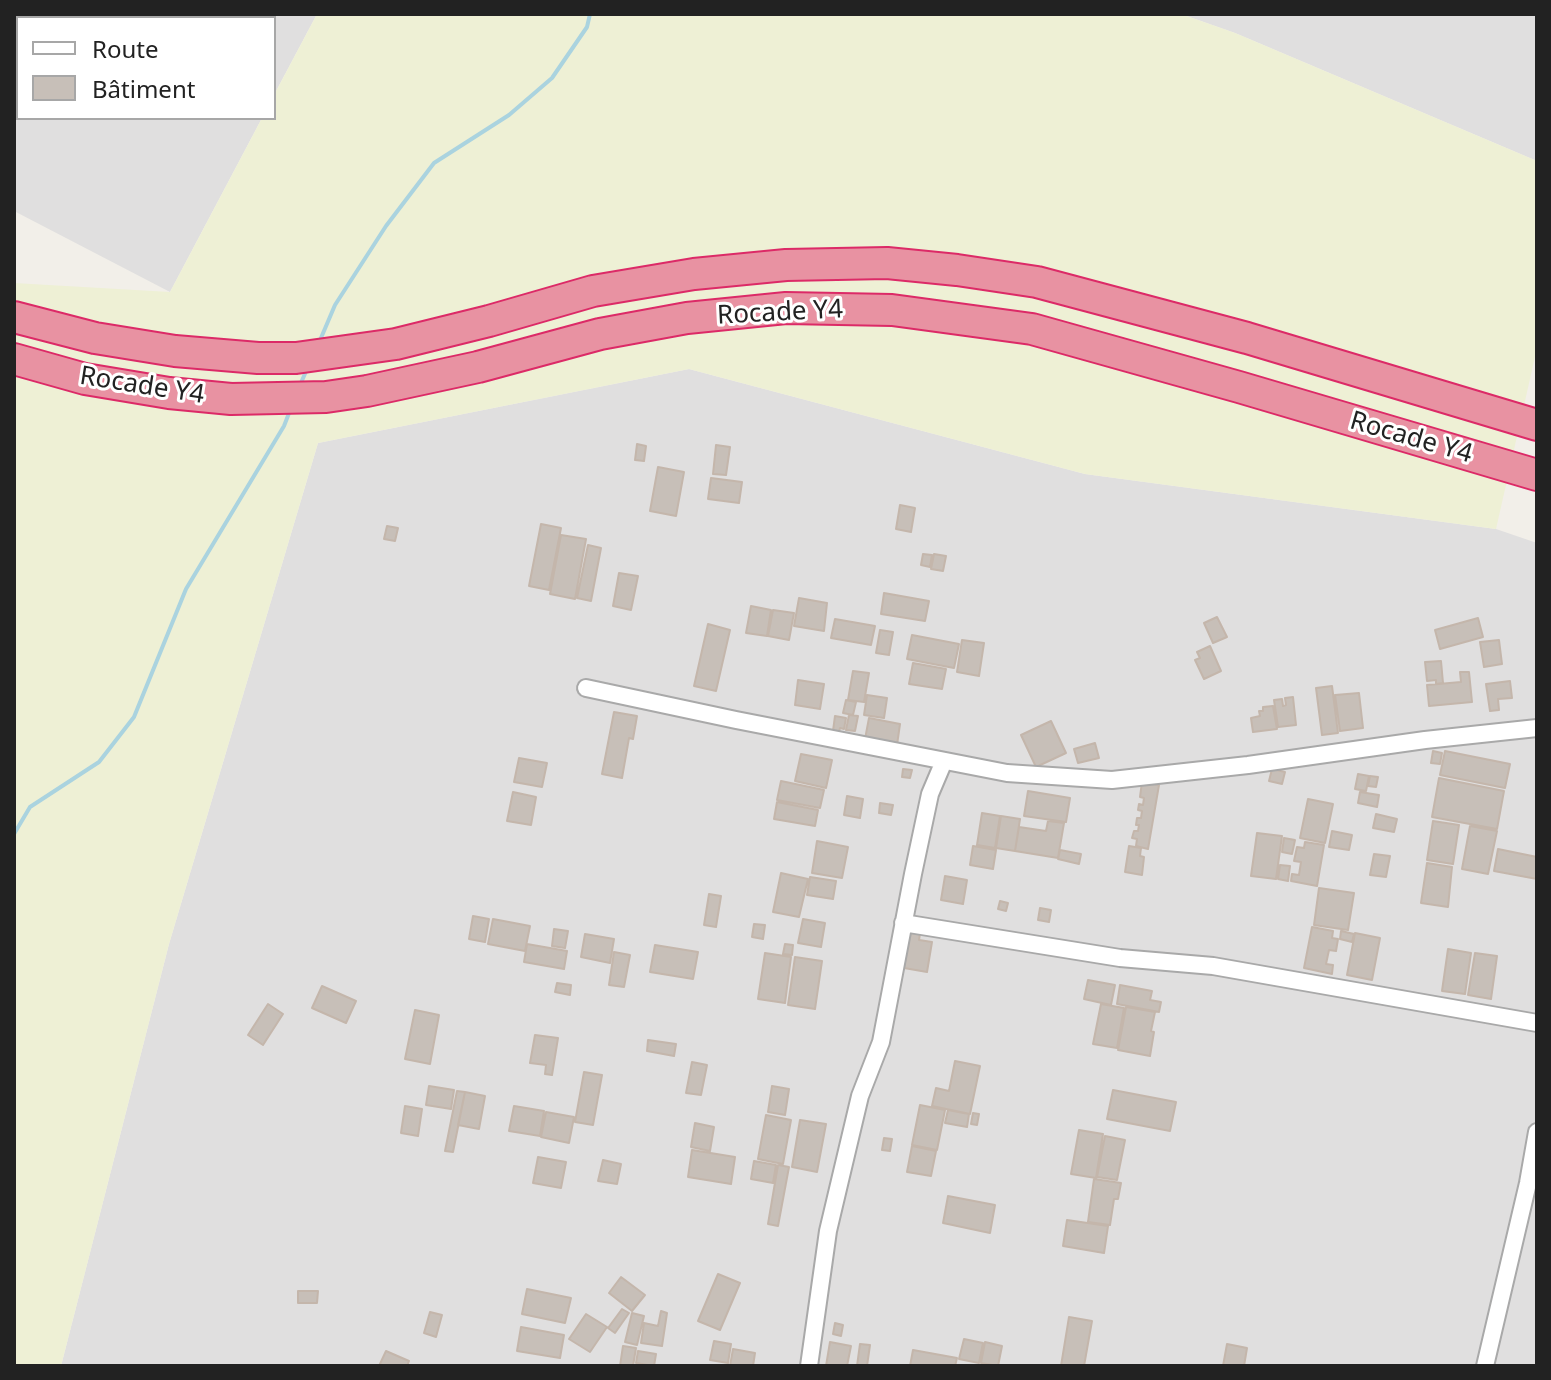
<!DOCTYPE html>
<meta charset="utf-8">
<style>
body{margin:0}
#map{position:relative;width:1551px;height:1380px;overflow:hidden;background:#f2efe9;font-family:"Noto Sans",sans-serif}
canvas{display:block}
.frame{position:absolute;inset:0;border:16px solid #222;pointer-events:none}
.legend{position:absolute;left:16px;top:16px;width:260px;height:104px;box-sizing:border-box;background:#fff;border:2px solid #a7a7a7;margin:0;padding:10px 14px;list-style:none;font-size:24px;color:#222}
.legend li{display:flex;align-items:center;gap:16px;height:40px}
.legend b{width:40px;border:2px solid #a7a7a7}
</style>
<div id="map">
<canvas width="1551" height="1380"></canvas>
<div class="frame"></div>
<ul class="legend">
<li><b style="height:10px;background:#fff"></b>Route</li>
<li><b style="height:22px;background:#c7bfb8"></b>Bâtiment</li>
</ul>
</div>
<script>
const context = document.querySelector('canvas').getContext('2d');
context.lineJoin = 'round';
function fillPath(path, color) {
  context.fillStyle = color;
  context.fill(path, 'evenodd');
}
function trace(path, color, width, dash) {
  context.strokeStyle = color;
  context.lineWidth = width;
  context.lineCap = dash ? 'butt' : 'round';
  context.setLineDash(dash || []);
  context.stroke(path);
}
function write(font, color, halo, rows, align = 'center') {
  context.font = font + ' "Noto Sans",sans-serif';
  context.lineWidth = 6;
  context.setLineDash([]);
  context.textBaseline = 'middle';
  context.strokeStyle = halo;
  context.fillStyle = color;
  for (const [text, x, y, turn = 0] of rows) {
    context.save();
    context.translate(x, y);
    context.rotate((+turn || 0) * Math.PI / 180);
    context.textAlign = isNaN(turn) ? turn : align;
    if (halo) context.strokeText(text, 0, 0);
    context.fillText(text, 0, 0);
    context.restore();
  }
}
const residential = new Path2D(`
 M 14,14 L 317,14 L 274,95 L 274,18 L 18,18 L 18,118 L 262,118 L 170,292 L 14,211 Z
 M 1181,14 L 1537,14 L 1537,161 L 1235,33 Z
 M 689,369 L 1085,474 L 1496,529 L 1537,543 L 1537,1366 L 61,1366 L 169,944 L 318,443 Z`);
const farmland = new Path2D(`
 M 317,14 L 1181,14 L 1235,33 L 1537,161 L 1537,348 L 1496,529 L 1085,474 L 689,369 L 318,443 L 169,944 L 61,1366 L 14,1366 L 14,283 L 170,292 L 262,118 L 274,118 L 274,95 Z`);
const stream = new Path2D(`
 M 318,345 L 335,305 L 386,226 L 434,163 L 509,115 L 552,78 L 587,27 L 590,14
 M 300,385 L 308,367
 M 14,834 L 30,807 L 99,762 L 134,717 L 186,589 L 284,426 L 291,408`);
const building = new Path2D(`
 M 637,444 L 646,446 L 644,461 L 635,460 Z
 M 716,445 L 730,447 L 726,475 L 713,474 Z
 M 658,467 L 684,472 L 676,516 L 650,511 Z
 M 711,478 L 742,482 L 739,503 L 708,499 Z
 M 900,505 L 915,508 L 911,532 L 896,529 Z
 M 541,524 L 561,528 L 549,590 L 529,586 Z
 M 387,526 L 398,528 L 395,541 L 384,539 Z
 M 561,535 L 586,539 L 575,599 L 550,594 Z
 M 588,545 L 601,548 L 591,601 L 577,598 Z
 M 923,554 L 932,555 L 930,567 L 921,565 Z
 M 934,554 L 946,556 L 943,571 L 931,569 Z
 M 619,573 L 638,576 L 631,610 L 613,606 Z
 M 884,593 L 929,601 L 925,621 L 881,614 Z
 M 799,598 L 827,603 L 824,631 L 794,626 Z
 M 751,606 L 771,610 L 767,636 L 746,633 Z
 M 773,610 L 794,613 L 789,640 L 768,636 Z
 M 1217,617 L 1227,637 L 1213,643 L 1204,623 Z
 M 1478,618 L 1483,637 L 1440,649 L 1435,630 Z
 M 835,619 L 875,626 L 871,645 L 831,638 Z
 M 708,624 L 730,630 L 716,691 L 694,686 Z
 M 880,630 L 893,632 L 889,655 L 876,653 Z
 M 912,635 L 959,644 L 954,668 L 907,659 Z
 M 962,640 L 984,643 L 979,676 L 957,672 Z
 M 1499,640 L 1502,664 L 1484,667 L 1480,642 Z
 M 1210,646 L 1221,671 L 1204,679 L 1195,660 L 1200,658 L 1197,652 Z
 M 1441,661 L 1443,683 L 1436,684 L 1436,680 L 1427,681 L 1425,662 Z
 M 913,663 L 946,669 L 942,689 L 909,684 Z
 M 853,671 L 869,673 L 864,702 L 848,700 Z
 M 1460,672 L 1469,672 L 1472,702 L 1429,706 L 1427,685 L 1461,682 Z
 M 798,680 L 824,684 L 820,709 L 795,705 Z
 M 1510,681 L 1512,698 L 1498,699 L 1499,710 L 1490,711 L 1486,684 Z
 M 1332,686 L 1338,733 L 1322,735 L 1316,688 Z
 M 1359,693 L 1363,728 L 1340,731 L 1335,695 Z
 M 867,695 L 887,698 L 884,718 L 864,715 Z
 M 1293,697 L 1296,725 L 1278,727 L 1274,700 L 1282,699 L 1283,706 L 1286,705 L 1285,698 Z
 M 846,700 L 856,702 L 853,715 L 843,713 Z
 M 1273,706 L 1277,729 L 1253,732 L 1251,718 L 1260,716 L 1259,711 L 1263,711 L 1263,707 Z
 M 614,712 L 637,716 L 633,739 L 629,738 L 622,778 L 602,774 Z
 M 849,715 L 858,716 L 855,731 L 846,730 Z
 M 835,716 L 846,718 L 844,729 L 840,728 L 839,732 L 833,731 Z
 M 869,718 L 900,724 L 897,745 L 865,739 Z
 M 1051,721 L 1066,753 L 1036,767 L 1021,735 Z
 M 1095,743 L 1099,758 L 1078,763 L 1074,749 Z
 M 1433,751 L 1442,753 L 1440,764 L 1431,763 Z
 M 1445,751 L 1510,764 L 1505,788 L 1440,775 Z
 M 801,754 L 832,760 L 826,788 L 795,781 Z
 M 519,758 L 547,763 L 542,787 L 514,782 Z
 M 903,769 L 912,770 L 910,778 L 902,777 Z
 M 1272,769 L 1285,772 L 1282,784 L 1269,781 Z
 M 1358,774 L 1369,776 L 1366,791 L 1355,789 Z
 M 1370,776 L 1378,777 L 1376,787 L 1368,786 Z
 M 1439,778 L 1504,791 L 1497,829 L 1432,817 Z
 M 781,781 L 824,790 L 820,808 L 777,800 Z
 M 1142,782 L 1159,785 L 1148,849 L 1136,846 L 1137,839 L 1132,838 L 1134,831 L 1138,831 L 1139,825 L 1136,825 L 1137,818 L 1141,818 L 1142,811 L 1138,810 L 1139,804 L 1143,805 L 1144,798 L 1140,797 Z
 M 1028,791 L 1070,798 L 1066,822 L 1024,816 Z
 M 513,792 L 536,797 L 531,825 L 507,821 Z
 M 1360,792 L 1379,795 L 1377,807 L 1358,803 Z
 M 847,796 L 863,799 L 860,818 L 844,815 Z
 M 1308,799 L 1333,804 L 1325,843 L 1300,838 Z
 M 777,802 L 818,810 L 815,826 L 774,819 Z
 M 880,803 L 893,805 L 891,815 L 879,813 Z
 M 982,813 L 1000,816 L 995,848 L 977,845 Z
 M 1376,814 L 1397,819 L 1394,832 L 1373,828 Z
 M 1001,816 L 1020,819 L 1015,851 L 996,848 Z
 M 1048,821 L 1064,823 L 1058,858 L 1015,851 L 1019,827 L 1046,831 Z
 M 1433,821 L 1459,825 L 1453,864 L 1427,860 Z
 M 1470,826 L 1497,831 L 1488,874 L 1462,869 Z
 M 1332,831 L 1352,835 L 1349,850 L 1329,847 Z
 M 1257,833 L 1282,836 L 1276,879 L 1251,876 Z
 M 1284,838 L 1295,840 L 1292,854 L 1282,852 Z
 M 817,841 L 848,847 L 842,878 L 812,873 Z
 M 1305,842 L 1324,845 L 1317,886 L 1291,881 L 1292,874 L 1299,875 L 1301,862 L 1294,861 L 1297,847 L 1304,848 Z
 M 973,846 L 996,850 L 993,869 L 970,865 Z
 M 1129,846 L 1141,848 L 1140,856 L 1144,857 L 1142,875 L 1125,872 Z
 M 1498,849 L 1537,857 L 1537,879 L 1494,871 Z
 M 1060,850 L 1081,854 L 1079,864 L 1058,859 Z
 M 1374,854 L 1390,856 L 1386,877 L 1370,875 Z
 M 1427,863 L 1452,867 L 1448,907 L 1421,903 Z
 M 1280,865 L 1290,866 L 1288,881 L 1278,879 Z
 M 781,873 L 808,879 L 799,917 L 773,912 Z
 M 945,876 L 967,880 L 963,904 L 941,900 Z
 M 810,877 L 836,881 L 833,899 L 807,895 Z
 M 1319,888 L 1354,893 L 1348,930 L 1314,925 Z
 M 709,894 L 721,896 L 716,927 L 704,925 Z
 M 1000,901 L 1008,903 L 1006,911 L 998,909 Z
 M 1040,908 L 1051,910 L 1049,922 L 1038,920 Z
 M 473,916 L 489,919 L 485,942 L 469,939 Z
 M 493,919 L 530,926 L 525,951 L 488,944 Z
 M 803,919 L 825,923 L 821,947 L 798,943 Z
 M 754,924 L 765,925 L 763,939 L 752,937 Z
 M 911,925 L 921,927 L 919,940 L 932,942 L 927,972 L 904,968 Z
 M 1312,927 L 1333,931 L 1332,938 L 1338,939 L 1336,951 L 1329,950 L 1326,964 L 1333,965 L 1332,974 L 1304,968 Z
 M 554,929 L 568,931 L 565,948 L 552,946 Z
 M 1341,931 L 1354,934 L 1352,942 L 1340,939 Z
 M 1355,933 L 1380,938 L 1372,980 L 1347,975 Z
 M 585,934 L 614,939 L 610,963 L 581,957 Z
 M 527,944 L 567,951 L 564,969 L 524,962 Z
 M 785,944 L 793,945 L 792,955 L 783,954 Z
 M 655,945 L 698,952 L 693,979 L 650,972 Z
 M 1448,949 L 1471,953 L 1465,994 L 1442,991 Z
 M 614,952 L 630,955 L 624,987 L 609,985 Z
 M 765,953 L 791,957 L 785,1003 L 758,999 Z
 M 1475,953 L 1497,956 L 1491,999 L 1468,995 Z
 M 795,957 L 822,961 L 815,1009 L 788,1005 Z
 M 1088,980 L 1115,985 L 1111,1005 L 1084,999 Z
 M 557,983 L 571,985 L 570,995 L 555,992 Z
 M 1120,985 L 1152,991 L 1150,1000 L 1161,1002 L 1159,1012 L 1117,1004 Z
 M 322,986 L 356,1001 L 346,1023 L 312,1008 Z
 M 268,1004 L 283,1014 L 263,1045 L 248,1035 Z
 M 1101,1004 L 1124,1008 L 1117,1048 L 1093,1044 Z
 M 1126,1007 L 1155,1012 L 1151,1031 L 1154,1032 L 1150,1056 L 1118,1050 Z
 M 415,1010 L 439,1015 L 430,1064 L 405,1059 Z
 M 535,1035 L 558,1038 L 552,1075 L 545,1074 L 546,1065 L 530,1063 Z
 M 648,1040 L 676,1044 L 674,1056 L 647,1051 Z
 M 955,1061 L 980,1066 L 970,1114 L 932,1106 L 936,1088 L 949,1091 Z
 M 692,1062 L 707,1065 L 701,1095 L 686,1093 Z
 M 584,1072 L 602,1075 L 593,1125 L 575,1122 Z
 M 429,1086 L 454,1090 L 451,1109 L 426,1105 Z
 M 772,1086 L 789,1089 L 785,1115 L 768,1112 Z
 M 1113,1090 L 1176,1102 L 1170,1131 L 1107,1119 Z
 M 457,1091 L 465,1092 L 453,1152 L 445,1151 Z
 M 465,1092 L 485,1096 L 479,1129 L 458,1125 Z
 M 920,1105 L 945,1110 L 937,1150 L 912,1145 Z
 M 405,1106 L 422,1109 L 418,1136 L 401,1133 Z
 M 514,1106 L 544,1111 L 540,1136 L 509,1131 Z
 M 948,1110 L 969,1114 L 967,1127 L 945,1123 Z
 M 546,1112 L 574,1117 L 569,1143 L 541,1137 Z
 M 973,1113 L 979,1114 L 977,1125 L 971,1124 Z
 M 766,1115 L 791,1120 L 783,1164 L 758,1159 Z
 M 800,1120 L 826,1124 L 817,1172 L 792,1167 Z
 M 695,1123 L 714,1127 L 710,1151 L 691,1147 Z
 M 1079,1130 L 1103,1134 L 1096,1178 L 1071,1174 Z
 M 1105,1136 L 1125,1140 L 1117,1180 L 1097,1177 Z
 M 884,1138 L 892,1139 L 890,1151 L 882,1150 Z
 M 912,1146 L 936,1151 L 931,1176 L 907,1172 Z
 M 692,1150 L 735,1157 L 731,1184 L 688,1177 Z
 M 538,1157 L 566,1162 L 561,1188 L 533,1183 Z
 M 603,1160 L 621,1164 L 617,1184 L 598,1181 Z
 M 754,1161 L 776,1165 L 773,1183 L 751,1179 Z
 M 778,1165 L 789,1167 L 778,1226 L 768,1224 Z
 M 1094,1179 L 1121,1183 L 1118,1199 L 1114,1199 L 1110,1225 L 1088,1222 Z
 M 948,1196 L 995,1205 L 990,1233 L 943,1223 Z
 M 1067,1220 L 1108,1226 L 1104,1253 L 1063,1246 Z
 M 718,1274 L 740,1283 L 720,1330 L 698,1321 Z
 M 621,1277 L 645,1295 L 632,1311 L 609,1293 Z
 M 527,1289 L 571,1298 L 565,1323 L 522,1314 Z
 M 298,1291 L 318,1291 L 317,1303 L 298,1303 Z
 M 622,1309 L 629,1313 L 615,1333 L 608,1328 Z
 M 661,1311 L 667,1313 L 662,1346 L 641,1343 L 644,1323 L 658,1326 Z
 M 430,1312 L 442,1315 L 436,1337 L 424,1333 Z
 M 632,1313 L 644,1316 L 637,1345 L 625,1342 Z
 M 586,1314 L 607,1327 L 590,1352 L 569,1339 Z
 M 1069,1317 L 1092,1321 L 1084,1366 L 1061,1366 Z
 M 835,1323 L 843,1325 L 841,1336 L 833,1334 Z
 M 521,1327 L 564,1335 L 560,1358 L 517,1351 Z
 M 964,1339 L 983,1343 L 979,1363 L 959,1359 Z
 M 714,1341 L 731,1344 L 728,1363 L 710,1360 Z
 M 830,1342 L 851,1346 L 847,1366 L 826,1366 Z
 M 985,1342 L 1002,1346 L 998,1366 L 981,1363 Z
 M 860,1344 L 870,1345 L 867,1366 L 857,1366 Z
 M 1227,1344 L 1247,1348 L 1244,1366 L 1223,1366 Z
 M 623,1346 L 636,1348 L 633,1366 L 620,1366 Z
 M 733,1349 L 755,1353 L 753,1366 L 730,1366 Z
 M 913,1350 L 957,1358 L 955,1366 L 910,1366 Z
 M 386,1351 L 409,1361 L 407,1366 L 379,1366 Z
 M 638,1351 L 656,1354 L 654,1366 L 636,1363 Z`);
const street = new Path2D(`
 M 586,688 L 736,720 L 1007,773 L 1112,780 L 1248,765 L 1425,740 L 1537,728
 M 903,923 L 1120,958 L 1213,966 L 1537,1023
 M 809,1366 L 828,1231 L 860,1096 L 881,1042 L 913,874 L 930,794 L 944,761
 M 1485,1366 L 1528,1183 L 1537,1132`);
const highway = new Path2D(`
 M 14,317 L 95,338 L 175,351 L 258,358 L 296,358 L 396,344 L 489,321 L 593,291 L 694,274 L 786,265 L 887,263 L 957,270 L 1037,282 L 1247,338 L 1537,425
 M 14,359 L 85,379 L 169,393 L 231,399 L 326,397 L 367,391 L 478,367 L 600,334 L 687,318 L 786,308 L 892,310 L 1032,329 L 1239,387 L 1537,475`);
const streetNames = [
 ["Rocade Y4",780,313,-3],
 ["Rocade Y4",142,386,9],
 ["Rocade Y4",1411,438,16]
];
fillPath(residential, '#e0dfdf');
fillPath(farmland, '#eef0d5');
trace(stream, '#aad3df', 4);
fillPath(building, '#c7bfb8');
trace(building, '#c4b6ab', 2);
trace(street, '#a9a9a9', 20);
trace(highway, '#dc2a67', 34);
trace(street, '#fff', 16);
trace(highway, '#e892a2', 30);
write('26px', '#222', '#fff', streetNames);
</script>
